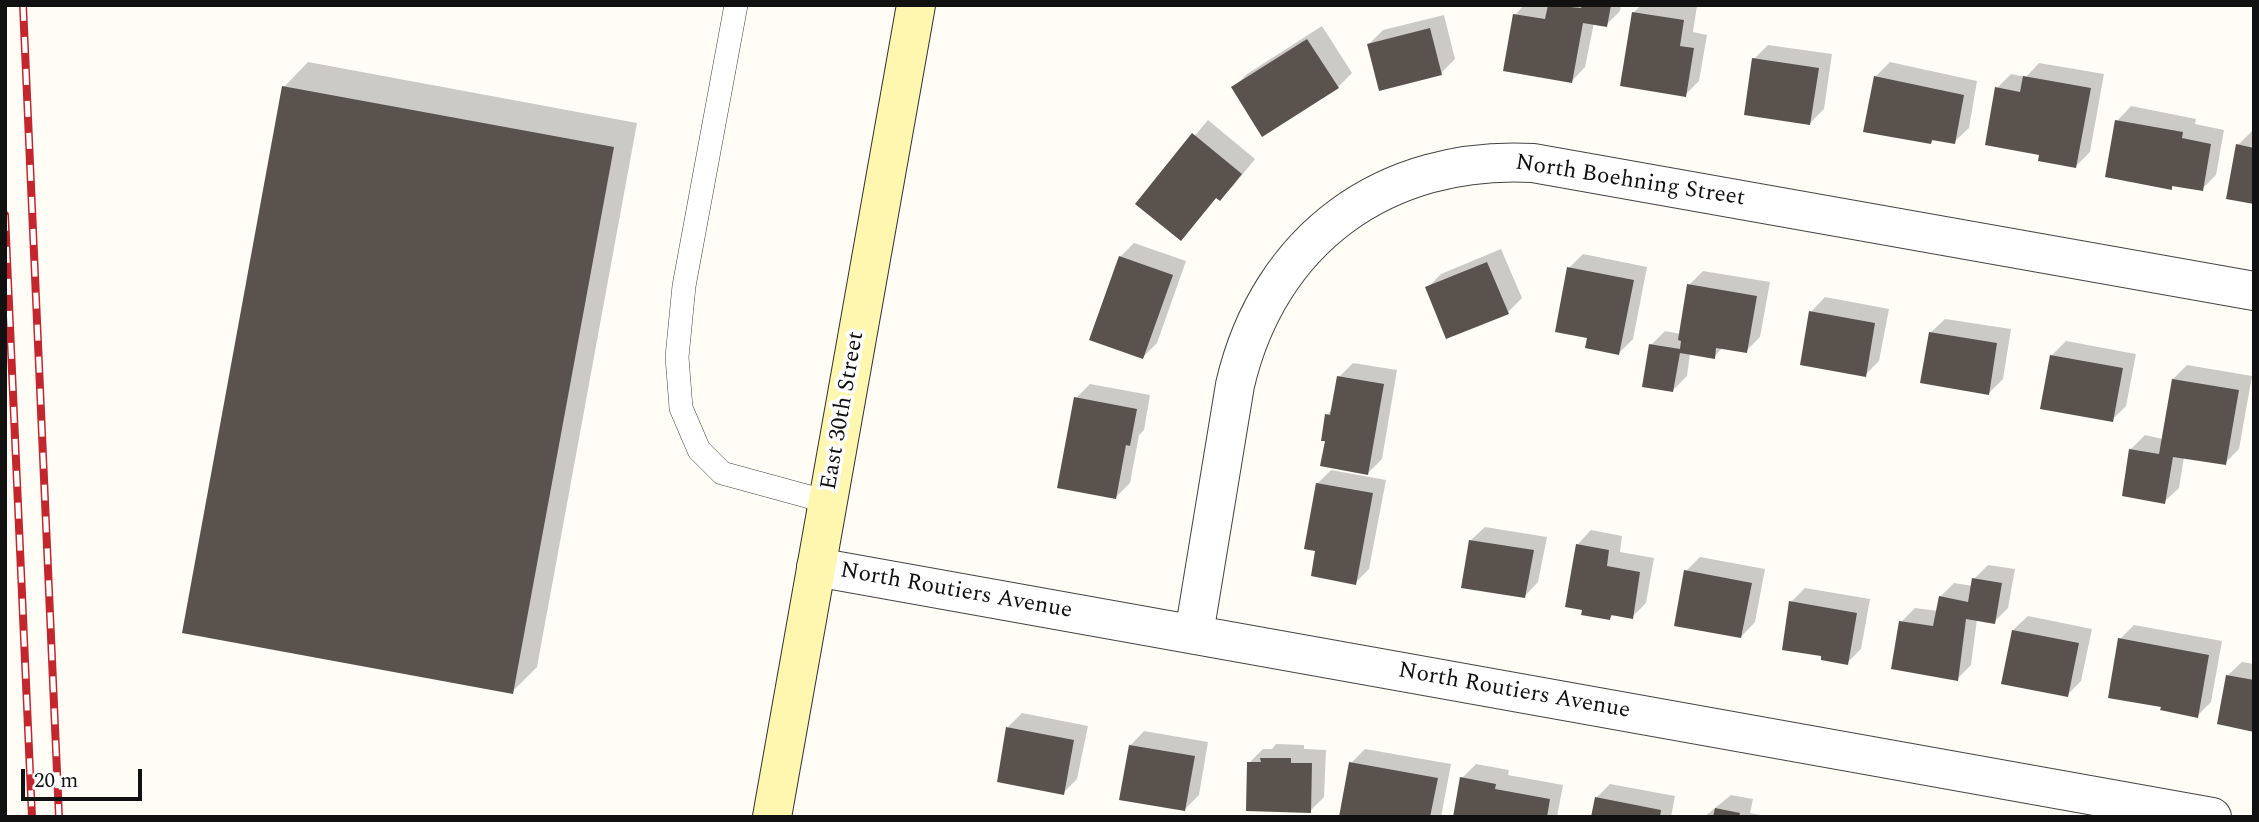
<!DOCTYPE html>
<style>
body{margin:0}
#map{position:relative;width:2259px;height:822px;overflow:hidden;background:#fffdf5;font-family:Spectral,serif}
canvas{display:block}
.frame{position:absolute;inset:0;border:7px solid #111;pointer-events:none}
.scale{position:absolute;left:21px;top:769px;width:121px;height:32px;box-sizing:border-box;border:4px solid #111;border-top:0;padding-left:9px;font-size:21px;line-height:24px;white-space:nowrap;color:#111;-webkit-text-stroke:5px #fff;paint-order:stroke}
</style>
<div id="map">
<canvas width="2259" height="822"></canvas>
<div class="frame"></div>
<div class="scale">20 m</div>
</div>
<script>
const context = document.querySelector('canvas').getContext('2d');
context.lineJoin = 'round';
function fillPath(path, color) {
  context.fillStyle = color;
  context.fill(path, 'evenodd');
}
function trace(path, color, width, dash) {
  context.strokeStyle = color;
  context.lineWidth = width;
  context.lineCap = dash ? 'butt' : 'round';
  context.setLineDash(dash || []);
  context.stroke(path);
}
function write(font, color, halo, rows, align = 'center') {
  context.font = font + ' Spectral,serif';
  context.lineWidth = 7;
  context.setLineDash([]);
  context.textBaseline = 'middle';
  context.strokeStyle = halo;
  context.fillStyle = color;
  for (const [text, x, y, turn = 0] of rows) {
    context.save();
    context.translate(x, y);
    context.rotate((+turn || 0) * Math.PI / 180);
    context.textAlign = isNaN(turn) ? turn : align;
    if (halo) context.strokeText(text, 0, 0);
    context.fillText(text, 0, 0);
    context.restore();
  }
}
const shadow = new Path2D(`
 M 1524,5 L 1621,5 L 1620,11 L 1606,25 L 1594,23 L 1585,67 L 1571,82 L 1515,15 Z
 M 1641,5 L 1697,6 L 1693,32 L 1707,35 L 1699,81 L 1685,95 L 1634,12 Z
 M 1444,15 L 1455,59 L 1441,73 L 1369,44 L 1383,30 Z
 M 1322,26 L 1352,73 L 1338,87 L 1233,88 L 1247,74 Z
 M 1768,45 L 1832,54 L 1824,109 L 1810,123 L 1754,59 Z
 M 308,62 L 637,123 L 537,667 L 512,692 L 284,87 Z
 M 1890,62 L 1977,81 L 1969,128 L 1954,142 L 1935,139 L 1931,142 L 1866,130 L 1876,76 Z
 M 2039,63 L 2104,74 L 2090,152 L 2076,166 L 1997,88 L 2011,74 L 2026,77 Z
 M 2131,106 L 2196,119 L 2195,124 L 2224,130 L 2216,175 L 2202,189 L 2174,185 L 2171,188 L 2117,121 Z
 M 1208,120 L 1255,159 L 1234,185 L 1220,199 L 1217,197 L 1181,239 L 1138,204 Z
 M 2252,131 L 2254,131 L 2254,202 L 2238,145 Z
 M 1134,243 L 1186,261 L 1157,343 L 1143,357 L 1120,257 Z
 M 1501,249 L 1522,298 L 1508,312 L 1427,288 L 1441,274 Z
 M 1583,254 L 1647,267 L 1633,339 L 1619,353 L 1589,337 L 1569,268 Z
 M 1703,271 L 1770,282 L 1760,337 L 1746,351 L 1723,347 L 1714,357 L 1690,353 L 1687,376 L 1673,390 L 1651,345 L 1665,331 L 1681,334 L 1689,285 Z
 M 1825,297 L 1889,309 L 1879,361 L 1865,375 L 1811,312 Z
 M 1945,319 L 2011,329 L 2003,379 L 1989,393 L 1930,333 Z
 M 2066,341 L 2136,354 L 2126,406 L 2112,420 L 2052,355 Z
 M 1353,363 L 1397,370 L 1382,459 L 1368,473 L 1327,440 L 1327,415 L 1333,408 L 1339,377 Z
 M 2187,365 L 2252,376 L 2239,449 L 2225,463 L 2184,457 L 2179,488 L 2164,502 L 2131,449 L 2145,435 L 2163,439 L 2173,379 Z
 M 1090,384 L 1150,395 L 1144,430 L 1139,435 L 1130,483 L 1116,497 L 1076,398 Z
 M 1331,470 L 1386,480 L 1369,569 L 1355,583 L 1318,550 L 1317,484 Z
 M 1485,527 L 1547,537 L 1538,582 L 1524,597 L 1470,541 Z
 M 1591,530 L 1622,536 L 1620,552 L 1654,558 L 1646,603 L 1632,617 L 1614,614 L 1610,618 L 1584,609 L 1577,545 Z
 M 1700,557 L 1765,569 L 1755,622 L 1741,637 L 1686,571 Z
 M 1988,565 L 2015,569 L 2008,608 L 1994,622 L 1977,619 L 1971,665 L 1957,679 L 1901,622 L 1915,608 L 1938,611 L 1940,597 L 1954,583 L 1973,586 L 1974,579 Z
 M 1805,588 L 1870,599 L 1861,649 L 1847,663 L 1791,602 Z
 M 2028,616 L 2092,629 L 2081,681 L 2067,695 L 2013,630 Z
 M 2134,625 L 2222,641 L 2211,702 L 2197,716 L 2120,639 Z
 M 2242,662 L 2254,664 L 2254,730 L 2227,676 Z
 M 1022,713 L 1088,726 L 1077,779 L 1063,793 L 1008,727 Z
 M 1144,731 L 1208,742 L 1199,795 L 1185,809 L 1130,746 Z
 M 1276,744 L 1304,745 L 1304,749 L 1326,750 L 1324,797 L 1310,811 L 1249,763 L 1263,749 L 1272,749 Z
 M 1365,749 L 1451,764 L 1441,817 L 1341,817 L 1351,763 Z
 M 1476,764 L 1509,770 L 1508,775 L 1563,785 L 1557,817 L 1455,817 L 1462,778 Z
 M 1610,784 L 1675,796 L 1671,817 L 1592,817 L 1596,798 Z
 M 1731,795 L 1753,799 L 1750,813 L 1771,817 L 1704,817 Z`);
const building = new Path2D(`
 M 1548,5 L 1581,8 L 1582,5 L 1611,5 L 1607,27 L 1583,23 L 1572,83 L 1503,71 L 1513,14 L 1545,19 Z
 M 1632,12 L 1684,20 L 1680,46 L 1694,48 L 1686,97 L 1620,86 Z
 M 1430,28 L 1442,75 L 1379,91 L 1367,44 Z
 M 1307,39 L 1339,88 L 1262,137 L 1231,87 Z
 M 1752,58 L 1819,68 L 1810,125 L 1744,115 Z
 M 1874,76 L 1964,95 L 1955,144 L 1932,140 L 1931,144 L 1863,132 Z
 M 2023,76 L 2091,88 L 2076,168 L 2038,161 L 2039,155 L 1985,145 L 1995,87 L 2020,92 Z
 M 282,86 L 614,147 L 513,694 L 182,633 Z
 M 2115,120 L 2183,132 L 2182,138 L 2211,144 L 2203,191 L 2172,186 L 2172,190 L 2105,177 Z
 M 1192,133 L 1242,174 L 1220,201 L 1216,198 L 1181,241 L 1135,204 Z
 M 2236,144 L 2254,148 L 2254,204 L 2226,199 Z
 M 1119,256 L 1173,275 L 1143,359 L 1089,340 Z
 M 1487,262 L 1509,314 L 1446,339 L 1425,287 Z
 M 1567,267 L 1634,280 L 1619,355 L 1585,348 L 1587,338 L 1555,332 Z
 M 1687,284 L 1757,296 L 1747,353 L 1716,348 L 1715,359 L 1680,353 L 1673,392 L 1642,387 L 1649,344 L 1680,349 L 1681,341 L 1678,340 Z
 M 1809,311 L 1875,323 L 1866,377 L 1800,365 Z
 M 1929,332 L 1997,343 L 1989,395 L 1920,383 Z
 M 2050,355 L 2123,368 L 2113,422 L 2040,409 Z
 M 1337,376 L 1384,384 L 1368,475 L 1320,466 L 1325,441 L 1321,441 L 1325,414 L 1330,415 Z
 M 2172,379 L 2239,390 L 2226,465 L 2173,457 L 2165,504 L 2122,496 L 2129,449 L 2159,454 Z
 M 1074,397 L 1137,409 L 1130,446 L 1126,445 L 1116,499 L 1057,488 Z
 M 1316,483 L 1373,493 L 1356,585 L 1311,576 L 1315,551 L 1304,549 Z
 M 1469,540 L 1534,550 L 1525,598 L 1461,588 Z
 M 1576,544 L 1609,550 L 1607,566 L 1640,572 L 1633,619 L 1611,615 L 1610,620 L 1581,615 L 1582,610 L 1565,607 Z
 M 1684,570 L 1752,583 L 1741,638 L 1674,626 Z
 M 1972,578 L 2002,583 L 1995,624 L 1966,619 L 1958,681 L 1891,669 L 1899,621 L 1933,626 L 1939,596 L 1968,602 Z
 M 1789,601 L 1857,613 L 1848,665 L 1821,660 L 1821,656 L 1782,650 Z
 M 2012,630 L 2079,643 L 2068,697 L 2001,684 Z
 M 2118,638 L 2209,655 L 2198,718 L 2160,710 L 2161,707 L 2108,698 Z
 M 2226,675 L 2254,680 L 2254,732 L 2217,724 Z
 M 1006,727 L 1074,740 L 1064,795 L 997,782 Z
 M 1129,745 L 1195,756 L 1185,811 L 1119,800 Z
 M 1260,758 L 1291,758 L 1291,763 L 1312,763 L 1311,813 L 1246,811 L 1247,762 L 1261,762 Z
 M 1349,762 L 1438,778 L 1430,817 L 1339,817 Z
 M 1460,777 L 1496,784 L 1495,789 L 1550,799 L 1547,817 L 1453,817 Z
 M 1595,797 L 1661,810 L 1660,817 L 1591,817 Z
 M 1715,808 L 1740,813 L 1739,817 L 1713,817 Z`);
const service = new Path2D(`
 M 736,5 L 684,286 L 677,357 L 681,408 L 699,450 L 722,473 L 828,502`);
const minor = new Path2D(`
 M 816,567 L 2212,817
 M 1194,634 L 1235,385 C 1269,239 1385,155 1533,163 L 2254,291`);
const secondary = new Path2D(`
 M 772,817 L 916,5`);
const rail = new Path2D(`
 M 23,5 L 59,817
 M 5,215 L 32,817`);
const streetNames = [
 ["North Boehning Street",1630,182,9],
 ["East 30th Street",844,411,-80],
 ["North Routiers Avenue",956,592,10],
 ["North Routiers Avenue",1514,692,10]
];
fillPath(shadow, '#0003');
fillPath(building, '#5a524d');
trace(service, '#444', 24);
trace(minor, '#444', 40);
trace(secondary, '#333', 40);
trace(service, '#fff', 23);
trace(minor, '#fff', 38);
trace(secondary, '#fff6b0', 38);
trace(rail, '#c4262e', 8);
trace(rail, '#fff', 5, [16]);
write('23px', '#111', '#fff', streetNames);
</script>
